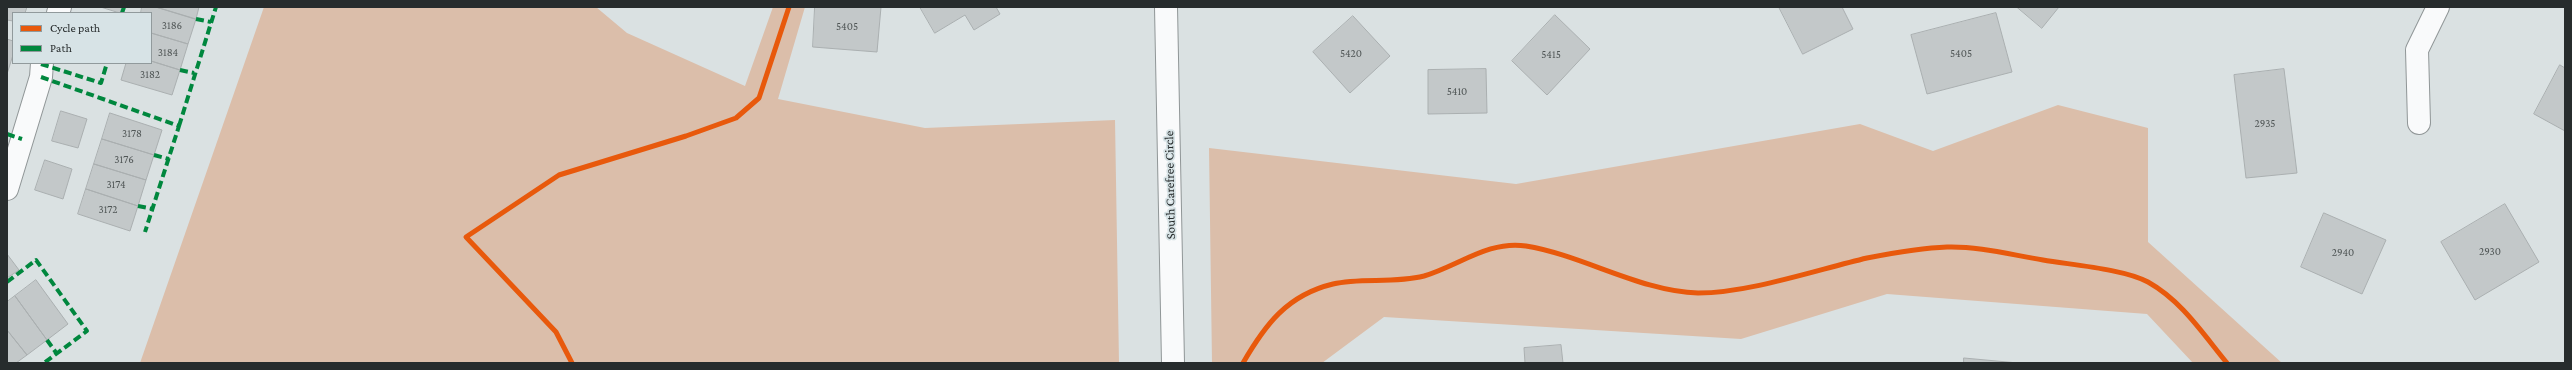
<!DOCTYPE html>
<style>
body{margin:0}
#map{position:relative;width:2572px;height:370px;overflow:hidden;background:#dae1e2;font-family:"Crimson Pro",serif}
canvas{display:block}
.frame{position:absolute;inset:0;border:8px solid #272c2d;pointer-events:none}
.legend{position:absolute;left:12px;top:12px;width:140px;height:52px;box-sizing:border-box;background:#d7e3e6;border:1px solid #919a9c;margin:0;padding:5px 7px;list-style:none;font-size:12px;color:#272c2d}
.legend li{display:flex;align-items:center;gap:8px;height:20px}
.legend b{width:20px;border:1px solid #919a9c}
</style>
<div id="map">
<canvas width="2572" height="370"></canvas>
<div class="frame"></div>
<ul class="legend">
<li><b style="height:5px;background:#e8590c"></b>Cycle path</li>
<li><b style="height:5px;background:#00873e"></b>Path</li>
</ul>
</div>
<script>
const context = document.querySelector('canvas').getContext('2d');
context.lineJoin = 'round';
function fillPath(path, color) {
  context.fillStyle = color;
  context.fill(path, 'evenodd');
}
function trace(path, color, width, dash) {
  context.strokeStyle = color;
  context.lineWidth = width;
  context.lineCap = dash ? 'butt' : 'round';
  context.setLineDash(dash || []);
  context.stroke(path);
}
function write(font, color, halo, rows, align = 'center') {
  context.font = font + ' "Crimson Pro",serif';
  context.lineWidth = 3.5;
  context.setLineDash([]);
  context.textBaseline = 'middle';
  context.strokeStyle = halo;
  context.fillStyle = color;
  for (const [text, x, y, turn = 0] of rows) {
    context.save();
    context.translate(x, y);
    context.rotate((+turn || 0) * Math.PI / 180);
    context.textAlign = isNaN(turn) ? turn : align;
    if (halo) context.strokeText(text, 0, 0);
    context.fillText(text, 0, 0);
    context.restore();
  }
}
const green = new Path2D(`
 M 264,7 L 596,7 L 627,33 L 745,86 L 773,7 L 805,7 L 778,99 L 925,128 L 1115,120 L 1119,363 L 140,363 Z
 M 2058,105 L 2148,128 L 2148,242 L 2282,363 L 2193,363 L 2147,314 L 1887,294 L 1741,339 L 1384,317 L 1322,363 L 1212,363 L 1209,148 L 1516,184 L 1860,124 L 1933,151 Z`);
const building = new Path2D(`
 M 7,7 L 27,7 L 25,13 L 13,13 L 13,21 L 7,20 Z
 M 101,7 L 123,7 L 121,13 Z
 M 142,7 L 156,7 L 196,19 L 188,44 L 151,33 L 151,13 L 141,13 Z
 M 156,7 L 199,7 L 196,19 Z
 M 815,7 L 881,7 L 877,52 L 813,47 Z
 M 920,7 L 996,7 L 1000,14 L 974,30 L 965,15 L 935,33 Z
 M 1779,7 L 1842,7 L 1853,29 L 1803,54 Z
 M 2017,7 L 2059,7 L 2042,28 Z
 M 1996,13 L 2012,72 L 1927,94 L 1911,35 Z
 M 1555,15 L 1590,49 L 1547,95 L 1512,61 Z
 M 1353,16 L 1390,56 L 1350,93 L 1313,52 Z
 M 151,33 L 188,44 L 180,70 L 151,61 Z
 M 7,39 L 13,41 L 13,55 L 7,74 Z
 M 151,61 L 180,70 L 172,95 L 121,80 L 126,63 L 151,63 Z
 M 2560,65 L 2565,68 L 2565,131 L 2534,114 Z
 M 1486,69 L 1487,113 L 1428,114 L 1428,70 Z
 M 2284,69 L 2297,173 L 2246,178 L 2234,75 Z
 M 61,111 L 87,119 L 78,148 L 52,141 Z
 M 110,113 L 162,130 L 154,155 L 102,139 Z
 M 102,139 L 154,155 L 146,180 L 94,164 Z
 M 45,160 L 72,169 L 63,199 L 35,190 Z
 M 94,164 L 146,180 L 138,206 L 86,189 Z
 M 86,189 L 138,206 L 130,231 L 78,214 Z
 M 2505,204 L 2539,262 L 2475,300 L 2441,242 Z
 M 2324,213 L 2386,240 L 2362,294 L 2301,267 Z
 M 7,254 L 19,270 L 7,278 Z
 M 36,280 L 68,324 L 47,340 L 15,296 Z
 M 15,296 L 47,340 L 27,355 L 7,330 L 7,302 Z
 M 7,330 L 27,355 L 16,363 L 7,363 Z
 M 1561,345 L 1563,363 L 1525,363 L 1524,348 Z
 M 1964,358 L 2018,363 L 1964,363 Z`);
const minor = new Path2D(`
 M 58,13 L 60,7
 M 2419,123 L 2417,50 L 2438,7
 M 7,189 L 41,77 L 42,63`);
const major = new Path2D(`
 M 1166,7 L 1173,363`);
const quiet = new Path2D(`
 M 122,13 L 124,7
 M 196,19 L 211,22
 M 41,64 L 101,83 L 107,63
 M 180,70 L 194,73
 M 41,77 L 179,126 L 145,232
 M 179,126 L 216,7
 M 7,134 L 22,139
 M 154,155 L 169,159
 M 138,206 L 153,209
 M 7,282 L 36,260 L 87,331 L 44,363
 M 47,340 L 57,354`);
const cycleway = new Path2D(`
 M 572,363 L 556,332 L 466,237 L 559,175 L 686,136 L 736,118 L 759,98 L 789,7
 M 1243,363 C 1265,325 1287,295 1333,284 C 1361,277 1393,284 1424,276 C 1458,266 1489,240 1526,246 C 1582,255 1642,292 1698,293 C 1749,293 1816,270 1867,258 C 1893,253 1920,248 1947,247 C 1978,246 2012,255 2043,260 C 2072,265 2124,269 2148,282 C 2182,301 2203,334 2227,363`);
const numberNames = [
 ["3186",172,26],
 ["5405",847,27],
 ["3184",168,53],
 ["5420",1351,54],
 ["5405",1961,54],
 ["5415",1551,55],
 ["3182",150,75],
 ["5410",1457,92],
 ["2935",2265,124],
 ["3178",132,134],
 ["3176",124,160],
 ["3174",116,185],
 ["3172",108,210],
 ["2930",2490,252],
 ["2940",2343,253]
];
const streetNames = [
 ["South Carefree Circle",1170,185,-91]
];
fillPath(green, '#dbbeaa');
fillPath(building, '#c3c8c9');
trace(building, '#aaafb0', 1);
trace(minor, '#909697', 24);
trace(major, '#909697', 24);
trace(minor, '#f9fafb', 22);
trace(major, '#f9fafb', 22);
trace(quiet, '#00873e', 4, [8, 4]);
trace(cycleway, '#e8590c', 5);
write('11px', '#505656', null, numberNames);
write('13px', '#272c2d', '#d7e3e6', streetNames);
</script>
